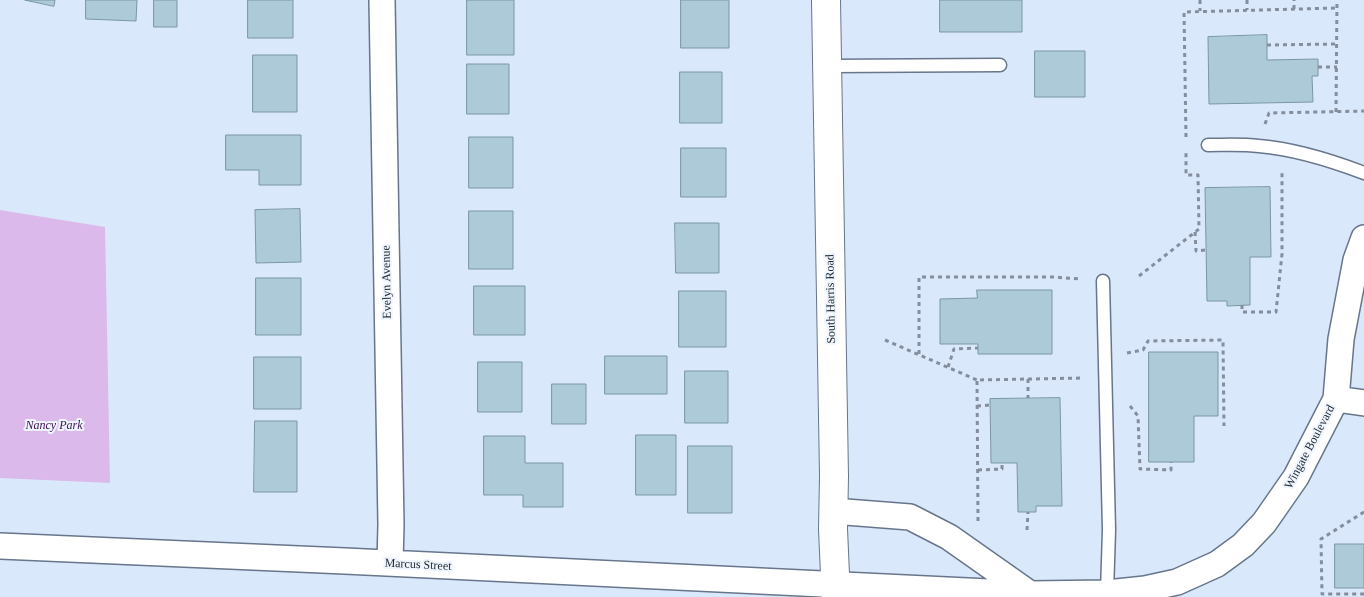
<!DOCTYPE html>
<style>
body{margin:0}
canvas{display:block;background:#dae8fb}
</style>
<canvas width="1364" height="597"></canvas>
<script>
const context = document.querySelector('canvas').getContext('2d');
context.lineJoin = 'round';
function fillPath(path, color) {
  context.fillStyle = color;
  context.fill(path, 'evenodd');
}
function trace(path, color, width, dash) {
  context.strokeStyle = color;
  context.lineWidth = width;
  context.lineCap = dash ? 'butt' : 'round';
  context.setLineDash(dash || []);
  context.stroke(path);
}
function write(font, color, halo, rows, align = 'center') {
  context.font = font + ' "Times New Roman",serif';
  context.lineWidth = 4;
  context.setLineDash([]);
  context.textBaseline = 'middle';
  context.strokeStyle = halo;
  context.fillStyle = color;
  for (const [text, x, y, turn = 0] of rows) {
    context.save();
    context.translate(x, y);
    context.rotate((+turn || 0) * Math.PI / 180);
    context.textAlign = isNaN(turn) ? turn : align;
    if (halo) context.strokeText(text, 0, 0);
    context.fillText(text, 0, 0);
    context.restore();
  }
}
const green = new Path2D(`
 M 0,210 L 105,227 L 110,483 L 0,478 Z`);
const building = new Path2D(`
 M 25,0 L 55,0 L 54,6 Z
 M 86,0 L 137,0 L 136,21 L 86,19 Z
 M 154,0 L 177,0 L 177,27 L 154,27 Z
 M 248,0 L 293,0 L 293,38 L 248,38 Z
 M 467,0 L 514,0 L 514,55 L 467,55 Z
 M 681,0 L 729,0 L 729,48 L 681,48 Z
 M 940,0 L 1022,0 L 1022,32 L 940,32 Z
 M 1267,35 L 1267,60 L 1318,59 L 1318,76 L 1312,76 L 1313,102 L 1209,104 L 1208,37 Z
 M 1035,51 L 1085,51 L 1085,97 L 1035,97 Z
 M 253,55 L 297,55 L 297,112 L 253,112 Z
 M 467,64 L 509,64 L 509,114 L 467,114 Z
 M 680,72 L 722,72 L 722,123 L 680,123 Z
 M 226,135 L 301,135 L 301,185 L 259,185 L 259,170 L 226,170 Z
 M 469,137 L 513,137 L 513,188 L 469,188 Z
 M 681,148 L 726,148 L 726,197 L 681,197 Z
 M 1270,187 L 1271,257 L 1250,257 L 1250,305 L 1227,306 L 1227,301 L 1207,301 L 1205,188 Z
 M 300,209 L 301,262 L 256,263 L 255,210 Z
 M 469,211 L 513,211 L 513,269 L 469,269 Z
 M 675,223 L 719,223 L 719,273 L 676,273 Z
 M 256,278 L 301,278 L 301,335 L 256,335 Z
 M 474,286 L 525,286 L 525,335 L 474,335 Z
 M 977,290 L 1052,290 L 1052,354 L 978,354 L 978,344 L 940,344 L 940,299 L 977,298 Z
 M 679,291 L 726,291 L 726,347 L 679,347 Z
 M 1149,352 L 1218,352 L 1218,416 L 1194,416 L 1194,462 L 1149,462 Z
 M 605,356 L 667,356 L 667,394 L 605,394 Z
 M 254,357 L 301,357 L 301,409 L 254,409 Z
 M 478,362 L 522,362 L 522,412 L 478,412 Z
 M 685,371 L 728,371 L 728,423 L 685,423 Z
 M 552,384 L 586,384 L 586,424 L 552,424 Z
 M 1060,398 L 1062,506 L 1036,506 L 1036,512 L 1018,512 L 1017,463 L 991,463 L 990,399 Z
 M 255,421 L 297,421 L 297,492 L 254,492 Z
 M 636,435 L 676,435 L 676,495 L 636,495 Z
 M 484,436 L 525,436 L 525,463 L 563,463 L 563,507 L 523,507 L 523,495 L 484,495 Z
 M 688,446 L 732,446 L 732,513 L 688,513 Z
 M 1335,544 L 1364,544 L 1364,588 L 1335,588 Z`);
const path = new Path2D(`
 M 1200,0 L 1200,11
 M 1247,0 L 1247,10
 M 1294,9 L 1294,0
 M 1267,45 L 1337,44
 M 1318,67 L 1337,67
 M 1336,112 L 1337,0
 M 1265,124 L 1269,113 L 1364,111
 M 1186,137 L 1184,12 L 1337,8
 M 1195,232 L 1196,251 L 1206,250
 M 1139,276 L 1199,229 L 1198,175 L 1186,175 L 1186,153
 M 1242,305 L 1242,312 L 1276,312 L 1282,254 L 1282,173
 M 885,340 L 977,380
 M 1127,353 L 1143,350 L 1148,341 L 1223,340 L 1224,426
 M 919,354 L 919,277 L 1053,277 L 1081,279
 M 948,367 L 954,349 L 978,348
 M 1028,379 L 1028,398
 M 977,406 L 990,405
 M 1130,406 L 1138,416 L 1140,469 L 1171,470 L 1171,462
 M 978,470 L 1002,469 L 1002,463
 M 1364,512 L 1321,539 L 1322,594 L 1364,594
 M 978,521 L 977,380 L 1083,378
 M 1027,530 L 1028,512`);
const service = new Path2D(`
 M 827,66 L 1000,65
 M 1208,145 C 1225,145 1242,144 1259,146 C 1295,149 1330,160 1364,173
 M 1103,281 L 1109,530 L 1107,593`);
const minor = new Path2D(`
 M 382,0 L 391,524 L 390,563
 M 1336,399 L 1364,403
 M 833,511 L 910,517 L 949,537 L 1030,594
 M 0,546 L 345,561 L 1030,594 L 1107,593 L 1145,589 L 1177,582 L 1217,564 L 1243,545 L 1264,523 L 1296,477 L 1336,399 L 1341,339 L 1356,260 L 1364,238`);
const secondary = new Path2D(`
 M 826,0 L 834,476 L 833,529 L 836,597`);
const streetNames = [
 ["Evelyn Avenue",387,282,-91],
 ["South Harris Road",831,299,-91],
 ["Wingate Boulevard",1310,447,-62],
 ["Marcus Street",418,565,3]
];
const parkNames = [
 ["Nancy Park",54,426]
];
fillPath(green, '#dbbaeb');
fillPath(building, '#accad7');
trace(building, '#7a97a3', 1);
trace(service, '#67768b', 15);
trace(minor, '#67768b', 28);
trace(secondary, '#67768b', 30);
trace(path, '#848e9c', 3, [4, 4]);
trace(service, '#fff', 12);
trace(minor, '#fff', 25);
trace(secondary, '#fff', 28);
write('12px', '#242a33', '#eef5fe', streetNames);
write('italic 12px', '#410d54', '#eef5fe', parkNames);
</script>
